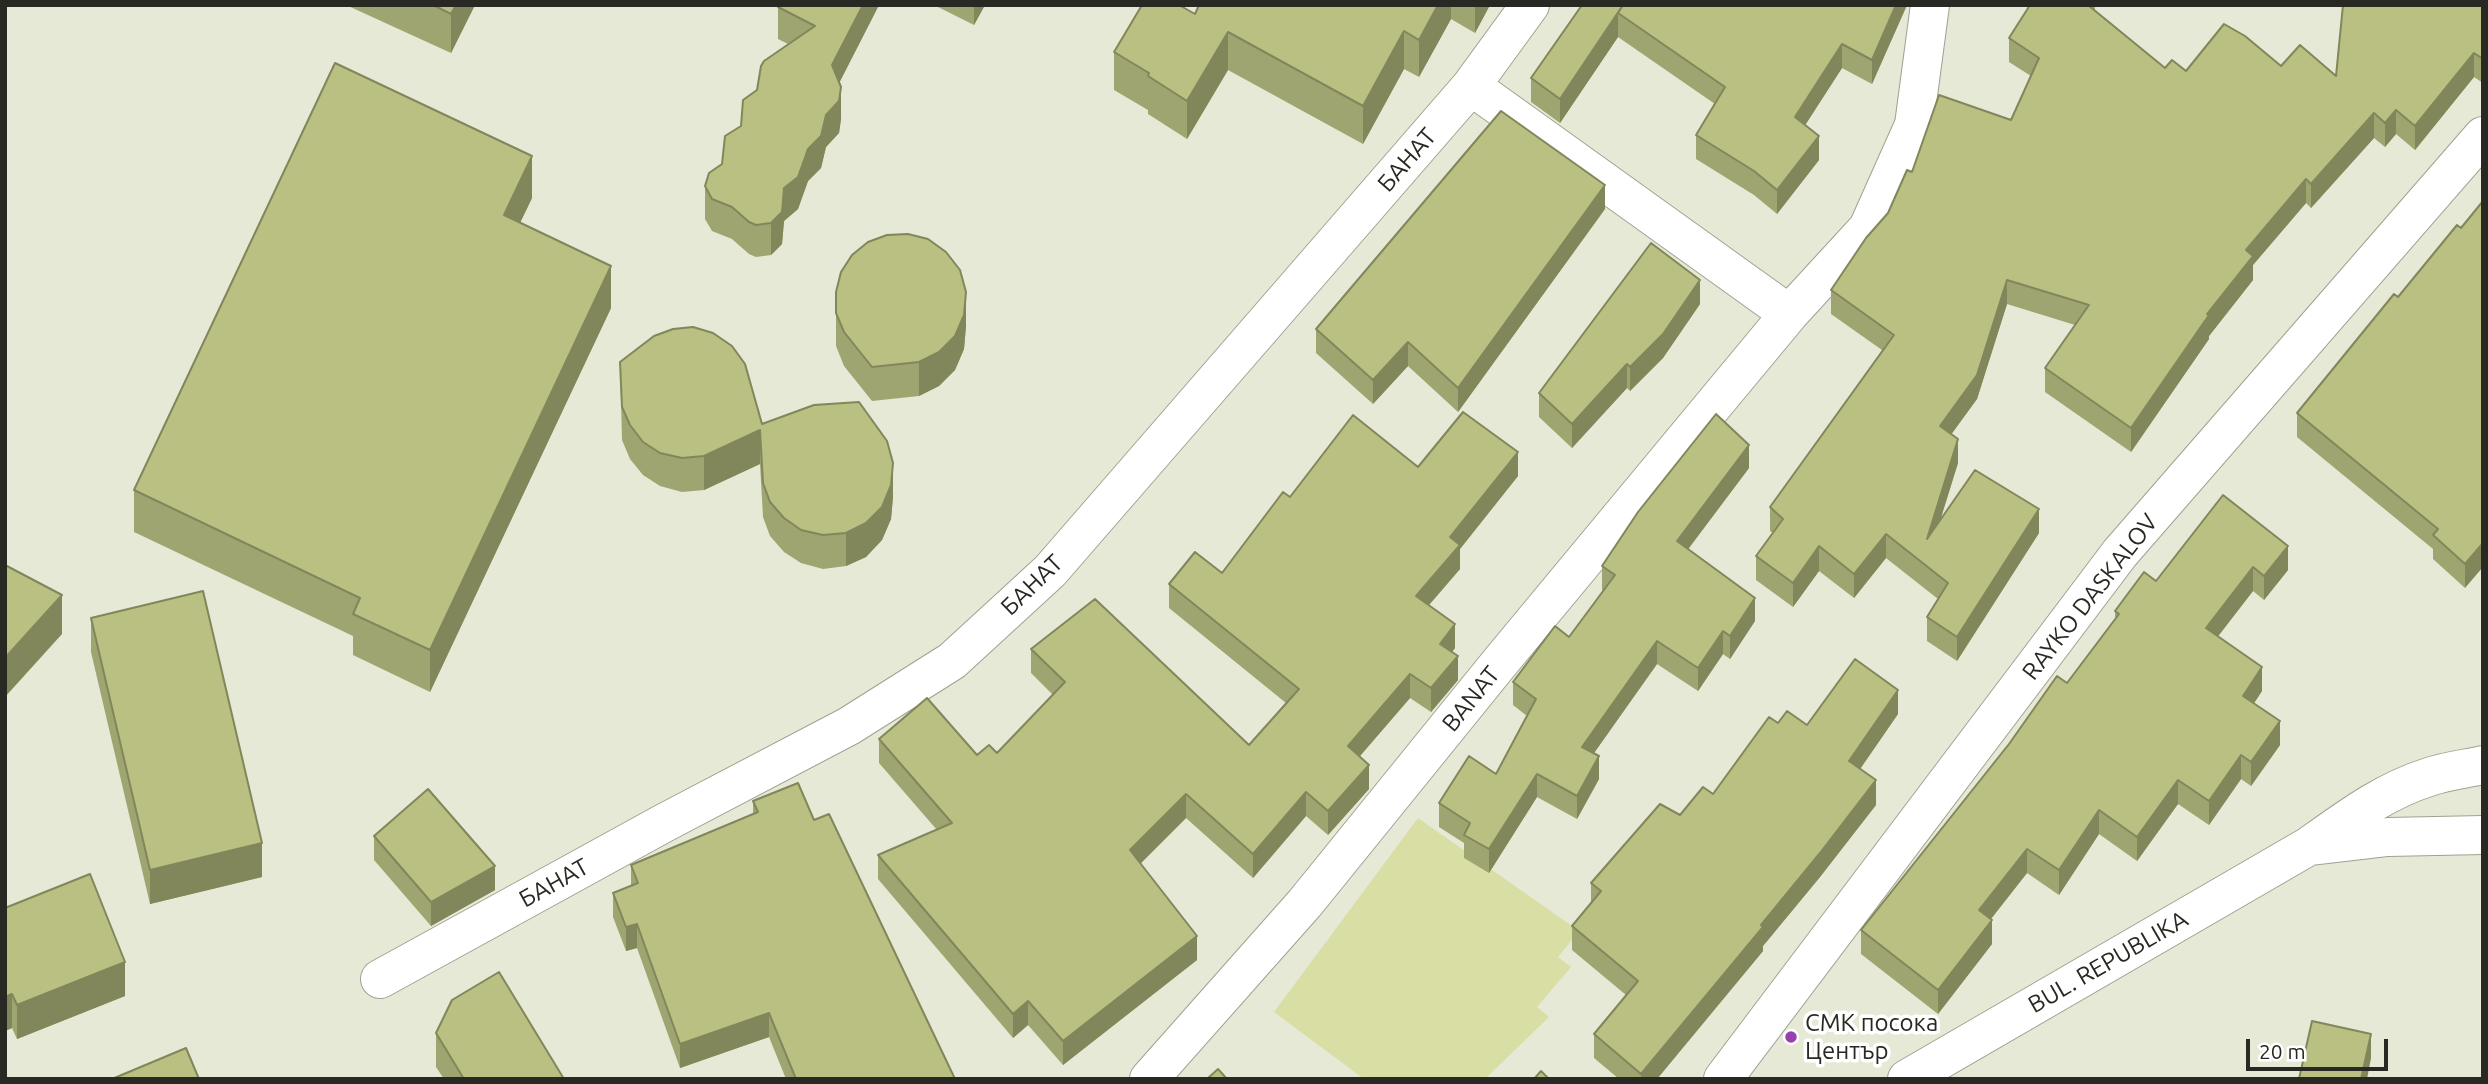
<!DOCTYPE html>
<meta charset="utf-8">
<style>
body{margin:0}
#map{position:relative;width:2488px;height:1084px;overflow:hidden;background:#e6e9d6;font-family:Ubuntu,sans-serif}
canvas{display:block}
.frame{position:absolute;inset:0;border:7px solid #282922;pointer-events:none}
.scale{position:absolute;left:2246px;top:1039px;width:142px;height:32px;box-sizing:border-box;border:4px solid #282922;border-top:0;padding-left:9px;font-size:21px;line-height:24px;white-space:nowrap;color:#282922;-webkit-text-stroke:5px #fff;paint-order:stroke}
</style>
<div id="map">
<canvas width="2488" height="1084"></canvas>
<div class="frame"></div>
<div class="scale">20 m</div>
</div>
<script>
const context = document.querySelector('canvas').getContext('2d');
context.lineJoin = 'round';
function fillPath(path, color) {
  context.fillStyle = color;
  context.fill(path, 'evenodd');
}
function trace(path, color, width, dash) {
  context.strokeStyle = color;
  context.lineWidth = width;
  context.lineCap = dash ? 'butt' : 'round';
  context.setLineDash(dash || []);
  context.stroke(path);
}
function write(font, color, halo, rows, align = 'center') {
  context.font = font + ' Ubuntu,sans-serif';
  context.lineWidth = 7;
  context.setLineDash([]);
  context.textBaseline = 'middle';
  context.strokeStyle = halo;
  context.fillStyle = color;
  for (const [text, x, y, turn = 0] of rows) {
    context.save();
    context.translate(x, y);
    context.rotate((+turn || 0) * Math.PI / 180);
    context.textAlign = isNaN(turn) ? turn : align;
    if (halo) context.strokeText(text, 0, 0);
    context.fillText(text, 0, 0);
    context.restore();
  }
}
const green = new Path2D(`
 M 1418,818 L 1579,931 L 1558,957 L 1571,967 L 1537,1007 L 1549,1017 L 1485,1079 L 1364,1079 L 1274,1012 Z`);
const street = new Path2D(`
 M 1471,86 L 1789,314
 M 380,979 L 664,823 L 849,726 L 952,661 L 1050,571 L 1471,86 L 1530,5
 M 1149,1079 L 1305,903 L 1501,661 L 1789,314 L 1868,228 L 1914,125 L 1930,5`);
const secondary = new Path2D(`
 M 2311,846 L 2388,837 L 2483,835
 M 1723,1079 L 2120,553 L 2483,136
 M 1907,1079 L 2309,846 C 2347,819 2384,791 2429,777 C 2446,771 2465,769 2483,765`);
const wall = new Path2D(`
 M 346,5 L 475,5 L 451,53 Z
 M 879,5 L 839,83 L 841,119 L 839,133 L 826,147 L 821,168 L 808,181 L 798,209 L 784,221 L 782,244 L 771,255 L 756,257 L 749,254 L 732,239 L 712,231 L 705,219 L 705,186 L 722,164 L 741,126 L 757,90 L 788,44 L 778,39 L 778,7 Z
 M 934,5 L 985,5 L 974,25 Z
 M 1199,5 L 1490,5 L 1475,33 L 1451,19 L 1419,77 L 1404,69 L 1363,144 L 1228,70 L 1187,139 L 1148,114 L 1148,110 L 1114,90 L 1114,52 L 1195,14 Z
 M 1582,5 L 1907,5 L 1872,84 L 1842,68 L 1805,125 L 1819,160 L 1777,214 L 1754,195 L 1696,159 L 1696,135 L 1715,104 L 1618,37 L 1560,123 L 1531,102 L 1531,78 Z
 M 2095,5 L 2095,10 L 2165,68 L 2186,71 L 2281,66 L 2336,76 L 2483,5 L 2483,83 L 2474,77 L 2415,150 L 2396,134 L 2385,147 L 2374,138 L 2311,208 L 2306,203 L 2253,265 L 2253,280 L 2209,336 L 2209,339 L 2131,452 L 2045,392 L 2045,368 L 2075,325 L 2007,304 L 1977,399 L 1951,434 L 1958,463 L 1940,520 L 2039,533 L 1957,661 L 1927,641 L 1927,617 L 1938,599 L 1886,558 L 1854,598 L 1819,571 L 1793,607 L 1756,580 L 1756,556 L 1773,533 L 1770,531 L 1770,507 L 1882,350 L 1831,314 L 1831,290 L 1888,213 L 1912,172 L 2011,120 L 2031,76 L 2009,62 L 2009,38 Z
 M 532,198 L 520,223 L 611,308 L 430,692 L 353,655 L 353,636 L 134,532 L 134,490 Z
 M 2483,201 L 2465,588 L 2433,559 L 2433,549 L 2297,437 L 2297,413 L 2398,297 L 2461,228 Z
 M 1605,209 L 1458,412 L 1408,366 L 1373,404 L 1316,353 L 1316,329 Z
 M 836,292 L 966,326 L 964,349 L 955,370 L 939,386 L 919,396 L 872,401 L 844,366 L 836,346 Z
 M 1700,304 L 1663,358 L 1630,391 L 1627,388 L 1572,448 L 1539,417 L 1539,393 Z
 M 620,362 L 893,497 L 891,519 L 882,540 L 866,557 L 846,566 L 823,569 L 801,563 L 784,552 L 770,536 L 763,517 L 760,464 L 704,490 L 682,492 L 660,486 L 643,475 L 630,459 L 622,440 Z
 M 1418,467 L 1518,476 L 1460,549 L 1460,569 L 1429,605 L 1455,648 L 1452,652 L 1458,680 L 1431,712 L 1410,698 L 1359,757 L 1369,789 L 1328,835 L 1306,816 L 1253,878 L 1186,818 L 1141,863 L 1197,960 L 1063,1065 L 1028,1025 L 1013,1038 L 878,879 L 878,855 L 937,830 L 879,763 L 879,739 L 977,755 L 997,753 L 1053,695 L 1031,673 L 1031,649 L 1249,745 L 1286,703 L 1169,608 L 1169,584 L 1222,573 L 1290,497 Z
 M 1749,468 L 1688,549 L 1755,621 L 1730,659 L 1723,654 L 1698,691 L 1657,664 L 1594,753 L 1599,779 L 1577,819 L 1537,797 L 1489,873 L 1464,858 L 1464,843 L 1439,827 L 1439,803 L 1496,774 L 1527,716 L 1513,705 L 1513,682 L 1569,637 L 1604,591 L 1602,590 L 1602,566 Z
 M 2223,495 L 2288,570 L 2264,600 L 2253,591 L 2218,636 L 2262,691 L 2254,703 L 2280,745 L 2251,786 L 2241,779 L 2209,825 L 2178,804 L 2137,861 L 2099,834 L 2059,895 L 2027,873 L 1991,919 L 1992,944 L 1938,1014 L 1861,954 L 1861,930 L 2067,683 L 2115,620 L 2115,611 L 2156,581 Z
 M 91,618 L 262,877 L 150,904 L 91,652 Z
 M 1898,714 L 1860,769 L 1876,805 L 1820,877 L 1763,946 L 1763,951 L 1657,1079 L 1619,1079 L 1594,1058 L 1594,1034 L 1626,995 L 1572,950 L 1572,926 L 1591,903 L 1591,883 L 1680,815 L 1713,794 L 1778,723 L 1807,725 Z
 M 753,801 L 814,820 L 955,1079 L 786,1079 L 769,1037 L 680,1068 L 637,948 L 626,951 L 613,917 L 613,893 L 631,886 L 631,865 L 753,814 Z
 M 374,836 L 495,890 L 431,926 L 374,860 Z
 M 5,908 L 125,996 L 17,1039 L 12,1028 L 5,1031 Z
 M 436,1033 L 564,1079 L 444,1079 L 436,1067 Z`);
const shadedWall = new Path2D(`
 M 456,5 L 475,5 L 451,53 L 451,14 Z
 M 863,5 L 879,5 L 832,97 L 832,65 Z
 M 974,5 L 985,5 L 974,25 Z
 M 1438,5 L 1451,5 L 1451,19 L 1419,77 L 1419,40 Z
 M 1475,5 L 1490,5 L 1475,33 Z
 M 1896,5 L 1907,5 L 1872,84 L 1872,60 Z
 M 1618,13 L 1618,37 L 1560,123 L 1560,99 Z
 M 1404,31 L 1404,69 L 1363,144 L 1363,106 Z
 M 1228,32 L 1228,70 L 1187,139 L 1187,101 Z
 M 1842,44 L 1842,68 L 1795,141 L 1795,117 Z
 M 2474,53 L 2474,77 L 2415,150 L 2415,126 Z
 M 841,87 L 841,119 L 839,133 L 826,147 L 821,168 L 808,181 L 798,209 L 784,221 L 782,244 L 771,255 L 771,223 L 784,188 L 808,149 Z
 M 2396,110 L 2396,134 L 2385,147 L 2385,123 Z
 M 2374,113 L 2374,138 L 2311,208 L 2311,184 Z
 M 1819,136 L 1819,160 L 1777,214 L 1777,190 Z
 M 532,156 L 532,198 L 504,256 L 504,215 Z
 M 2306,179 L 2306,203 L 2253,265 L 2253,280 L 2209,336 L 2209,339 L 2131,452 L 2131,428 L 2246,250 Z
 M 1605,185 L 1605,209 L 1458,412 L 1458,388 Z
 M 611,266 L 611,308 L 430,692 L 430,650 Z
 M 1700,280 L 1700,304 L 1663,358 L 1630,391 L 1630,367 Z
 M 2007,280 L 2007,304 L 1977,399 L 1940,450 L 1940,426 Z
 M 966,292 L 966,326 L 964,349 L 955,370 L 939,386 L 919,396 L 919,362 Z
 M 1408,342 L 1408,366 L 1373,404 L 1373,380 Z
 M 1627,364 L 1627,388 L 1572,448 L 1572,424 Z
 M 760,430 L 760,464 L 704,490 L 704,456 Z
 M 1958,439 L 1958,463 L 1927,563 L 1927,539 Z
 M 1749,445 L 1749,468 L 1677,564 L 1677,541 Z
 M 1518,452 L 1518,476 L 1460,549 L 1460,569 L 1416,620 L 1416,596 L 1450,537 Z
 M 893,463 L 893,497 L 891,519 L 882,540 L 866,557 L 846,566 L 846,533 Z
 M 2039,509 L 2039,533 L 1957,661 L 1957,637 Z
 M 1886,534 L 1886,558 L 1854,598 L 1854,574 Z
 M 2483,543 L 2483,567 L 2465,588 L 2465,564 Z
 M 1819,546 L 1819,571 L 1793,607 L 1793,583 Z
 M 2288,546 L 2288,570 L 2264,600 L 2264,576 Z
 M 2253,567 L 2253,591 L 2206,652 L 2206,628 Z
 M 62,595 L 62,634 L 5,697 L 5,658 Z
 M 1755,598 L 1755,621 L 1730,659 L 1730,636 Z
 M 1455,624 L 1455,648 L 1440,668 L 1440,644 Z
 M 1723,631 L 1723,654 L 1698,691 L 1698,668 Z
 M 1657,641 L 1657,664 L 1582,770 L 1582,747 Z
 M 1458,656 L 1458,680 L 1431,712 L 1431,688 Z
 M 2262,667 L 2262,691 L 2243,720 L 2243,696 Z
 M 1410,674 L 1410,698 L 1348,770 L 1348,746 Z
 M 1898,690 L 1898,714 L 1849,785 L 1849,761 Z
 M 2280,721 L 2280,745 L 2251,786 L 2251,762 Z
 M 2241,755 L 2241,779 L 2209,825 L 2209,801 Z
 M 1599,756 L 1599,779 L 1577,819 L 1577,796 Z
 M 1369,765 L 1369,789 L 1328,835 L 1328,811 Z
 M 1537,774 L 1537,797 L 1489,873 L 1489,849 Z
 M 1876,780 L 1876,805 L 1820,877 L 1763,946 L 1763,951 L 1657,1079 L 1641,1079 L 1641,1074 Z
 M 2178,780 L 2178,804 L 2137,861 L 2137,837 Z
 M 1306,792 L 1306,816 L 1253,878 L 1253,854 Z
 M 1186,794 L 1186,818 L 1130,874 L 1130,850 Z
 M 2099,810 L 2099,834 L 2059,895 L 2059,870 Z
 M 262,843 L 262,877 L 150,904 L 150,870 Z
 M 2027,849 L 2027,873 L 1979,934 L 1979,910 Z
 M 495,866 L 495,890 L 431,926 L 431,902 Z
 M 1992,920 L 1992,944 L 1938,1014 L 1938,990 Z
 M 637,924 L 637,948 L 626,951 L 626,927 Z
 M 1197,936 L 1197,960 L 1063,1065 L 1063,1041 Z
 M 125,962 L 125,996 L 17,1039 L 17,1005 Z
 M 12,994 L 12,1028 L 5,1031 L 5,997 Z
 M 1028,1001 L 1028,1025 L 1013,1038 L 1013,1014 Z
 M 769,1013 L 769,1037 L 680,1068 L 680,1044 Z
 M 2371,1034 L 2371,1058 L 2367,1079 L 2361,1079 Z`);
const building = new Path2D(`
 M 433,5 L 456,5 L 451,14 Z
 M 779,5 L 863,5 L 832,65 L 841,87 L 839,101 L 826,115 L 821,136 L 808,149 L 798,177 L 784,188 L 782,212 L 771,223 L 756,225 L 749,222 L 732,207 L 712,199 L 705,186 L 709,173 L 722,164 L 725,136 L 741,126 L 743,100 L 757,90 L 761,66 L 764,61 L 815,26 L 778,7 Z
 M 1142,5 L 1179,5 L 1195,14 L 1199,5 L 1438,5 L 1419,40 L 1404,31 L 1363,106 L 1228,32 L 1187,101 L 1148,76 L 1149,73 L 1114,52 Z
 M 1582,5 L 1623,5 L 1560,99 L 1531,78 Z
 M 1623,5 L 1896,5 L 1872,60 L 1842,44 L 1795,117 L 1819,136 L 1777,190 L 1754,171 L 1696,135 L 1725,87 L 1618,13 Z
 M 2030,5 L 2088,5 L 2165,68 L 2172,60 L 2186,71 L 2224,24 L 2245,36 L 2281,66 L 2300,45 L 2336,76 L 2343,5 L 2483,5 L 2483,59 L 2474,53 L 2415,126 L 2396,110 L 2385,123 L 2374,113 L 2311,184 L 2306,179 L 2246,250 L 2253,256 L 2207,314 L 2209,315 L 2131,428 L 2045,368 L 2089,305 L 2007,280 L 1977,375 L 1940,426 L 1958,439 L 1927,539 L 1975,470 L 2039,509 L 1957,637 L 1927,617 L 1948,583 L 1886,534 L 1854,574 L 1819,546 L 1793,583 L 1756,556 L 1783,519 L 1770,507 L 1894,335 L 1831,290 L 1866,238 L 1888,213 L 1907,170 L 1912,172 L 1939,95 L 2011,120 L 2039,58 L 2009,38 Z
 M 335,63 L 532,156 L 504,215 L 611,266 L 430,650 L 353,614 L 360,598 L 134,490 Z
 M 1501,111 L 1605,185 L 1458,388 L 1408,342 L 1373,380 L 1316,329 Z
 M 2483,201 L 2483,543 L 2465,564 L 2433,535 L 2438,529 L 2297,413 L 2394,294 L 2398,297 L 2457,225 L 2461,228 Z
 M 908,234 L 928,239 L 946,252 L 960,270 L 966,292 L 964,315 L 955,336 L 939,352 L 919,362 L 872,367 L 844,332 L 836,313 L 836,292 L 841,272 L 852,255 L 868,242 L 887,235 Z
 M 1651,243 L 1700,280 L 1663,334 L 1630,367 L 1627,364 L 1572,424 L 1539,393 Z
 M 693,327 L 713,333 L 732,346 L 745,364 L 762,424 L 814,405 L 859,402 L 887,441 L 893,463 L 891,485 L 882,507 L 866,523 L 846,533 L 823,535 L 801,530 L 784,518 L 770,502 L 763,483 L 760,430 L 704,456 L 682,458 L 660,453 L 643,442 L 630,425 L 622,407 L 620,362 L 654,336 L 673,329 Z
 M 1463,412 L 1518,452 L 1450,537 L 1460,545 L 1416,596 L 1455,624 L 1440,644 L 1458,656 L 1431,688 L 1410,674 L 1348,746 L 1369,765 L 1328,811 L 1306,792 L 1253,854 L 1186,794 L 1130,850 L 1197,936 L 1063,1041 L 1028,1001 L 1013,1014 L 878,855 L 952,823 L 879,739 L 927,698 L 977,755 L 989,745 L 997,753 L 1065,682 L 1031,649 L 1095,599 L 1249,745 L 1299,689 L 1169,584 L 1195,552 L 1222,573 L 1283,492 L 1290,497 L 1353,415 L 1418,467 Z
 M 1716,414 L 1749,445 L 1677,541 L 1755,598 L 1730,636 L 1723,631 L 1698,668 L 1657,641 L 1582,747 L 1599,756 L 1577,796 L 1537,774 L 1489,849 L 1464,835 L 1470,823 L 1439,803 L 1469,756 L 1496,774 L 1536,699 L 1513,682 L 1555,626 L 1569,637 L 1615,575 L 1602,566 L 1638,512 Z
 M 2223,495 L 2288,546 L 2264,576 L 2253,567 L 2206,628 L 2262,667 L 2243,696 L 2280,721 L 2251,762 L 2241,755 L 2209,801 L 2178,780 L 2137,837 L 2099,810 L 2059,870 L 2027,849 L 1979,910 L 1992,920 L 1938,990 L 1861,930 L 2009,744 L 2057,676 L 2067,683 L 2119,614 L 2115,611 L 2144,572 L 2156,581 Z
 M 5,565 L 62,595 L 5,658 Z
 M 203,591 L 262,843 L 150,870 L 91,618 Z
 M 1855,659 L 1898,690 L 1849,761 L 1876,780 L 1820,853 L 1761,925 L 1763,927 L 1641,1074 L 1594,1034 L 1638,981 L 1572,926 L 1601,891 L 1591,883 L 1660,804 L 1680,815 L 1703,787 L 1713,794 L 1769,717 L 1778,723 L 1787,711 L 1807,725 Z
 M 798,783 L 814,820 L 829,814 L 955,1079 L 796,1079 L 769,1013 L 680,1044 L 637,924 L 626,927 L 613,893 L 638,883 L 631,865 L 758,812 L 753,801 Z
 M 428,789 L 495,866 L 431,902 L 374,836 Z
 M 90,874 L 125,962 L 17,1005 L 12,994 L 5,997 L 5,908 Z
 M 499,972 L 564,1079 L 464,1079 L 436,1033 L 452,1000 Z
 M 2312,1021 L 2371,1034 L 2361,1079 L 2299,1079 Z
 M 186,1048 L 199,1079 L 112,1079 Z
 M 1218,1069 L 1227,1079 L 1207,1079 Z
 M 1541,1071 L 1549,1079 L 1534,1079 Z`);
const markers = [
 [1791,1037,7,"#9940ac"]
];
const streetNames = [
 ["БАНАТ",1407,160,-49],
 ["БАНАТ",1032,585,-44],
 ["RAYKO DASKALOV",2090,597,-52],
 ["BANAT",1471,699,-51],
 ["БАНАТ",554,883,-29],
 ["BUL. REPUBLIKA",2108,962,-30]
];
const poiNames = [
 ["СМК посока",1805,1023],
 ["Център",1805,1051]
];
fillPath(green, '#d8dea4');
trace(street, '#9fa290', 40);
trace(secondary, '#9fa290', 40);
trace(street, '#fff', 38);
trace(secondary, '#fff', 38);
fillPath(wall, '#9fa570');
fillPath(shadedWall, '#82865b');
fillPath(building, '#b9c082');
trace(building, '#82865b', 2);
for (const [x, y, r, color] of markers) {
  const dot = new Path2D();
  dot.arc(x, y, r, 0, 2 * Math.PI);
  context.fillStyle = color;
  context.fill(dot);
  trace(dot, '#fff', 2.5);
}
write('24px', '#282922', '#fff', streetNames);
write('24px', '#282922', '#fff', poiNames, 'left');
</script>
